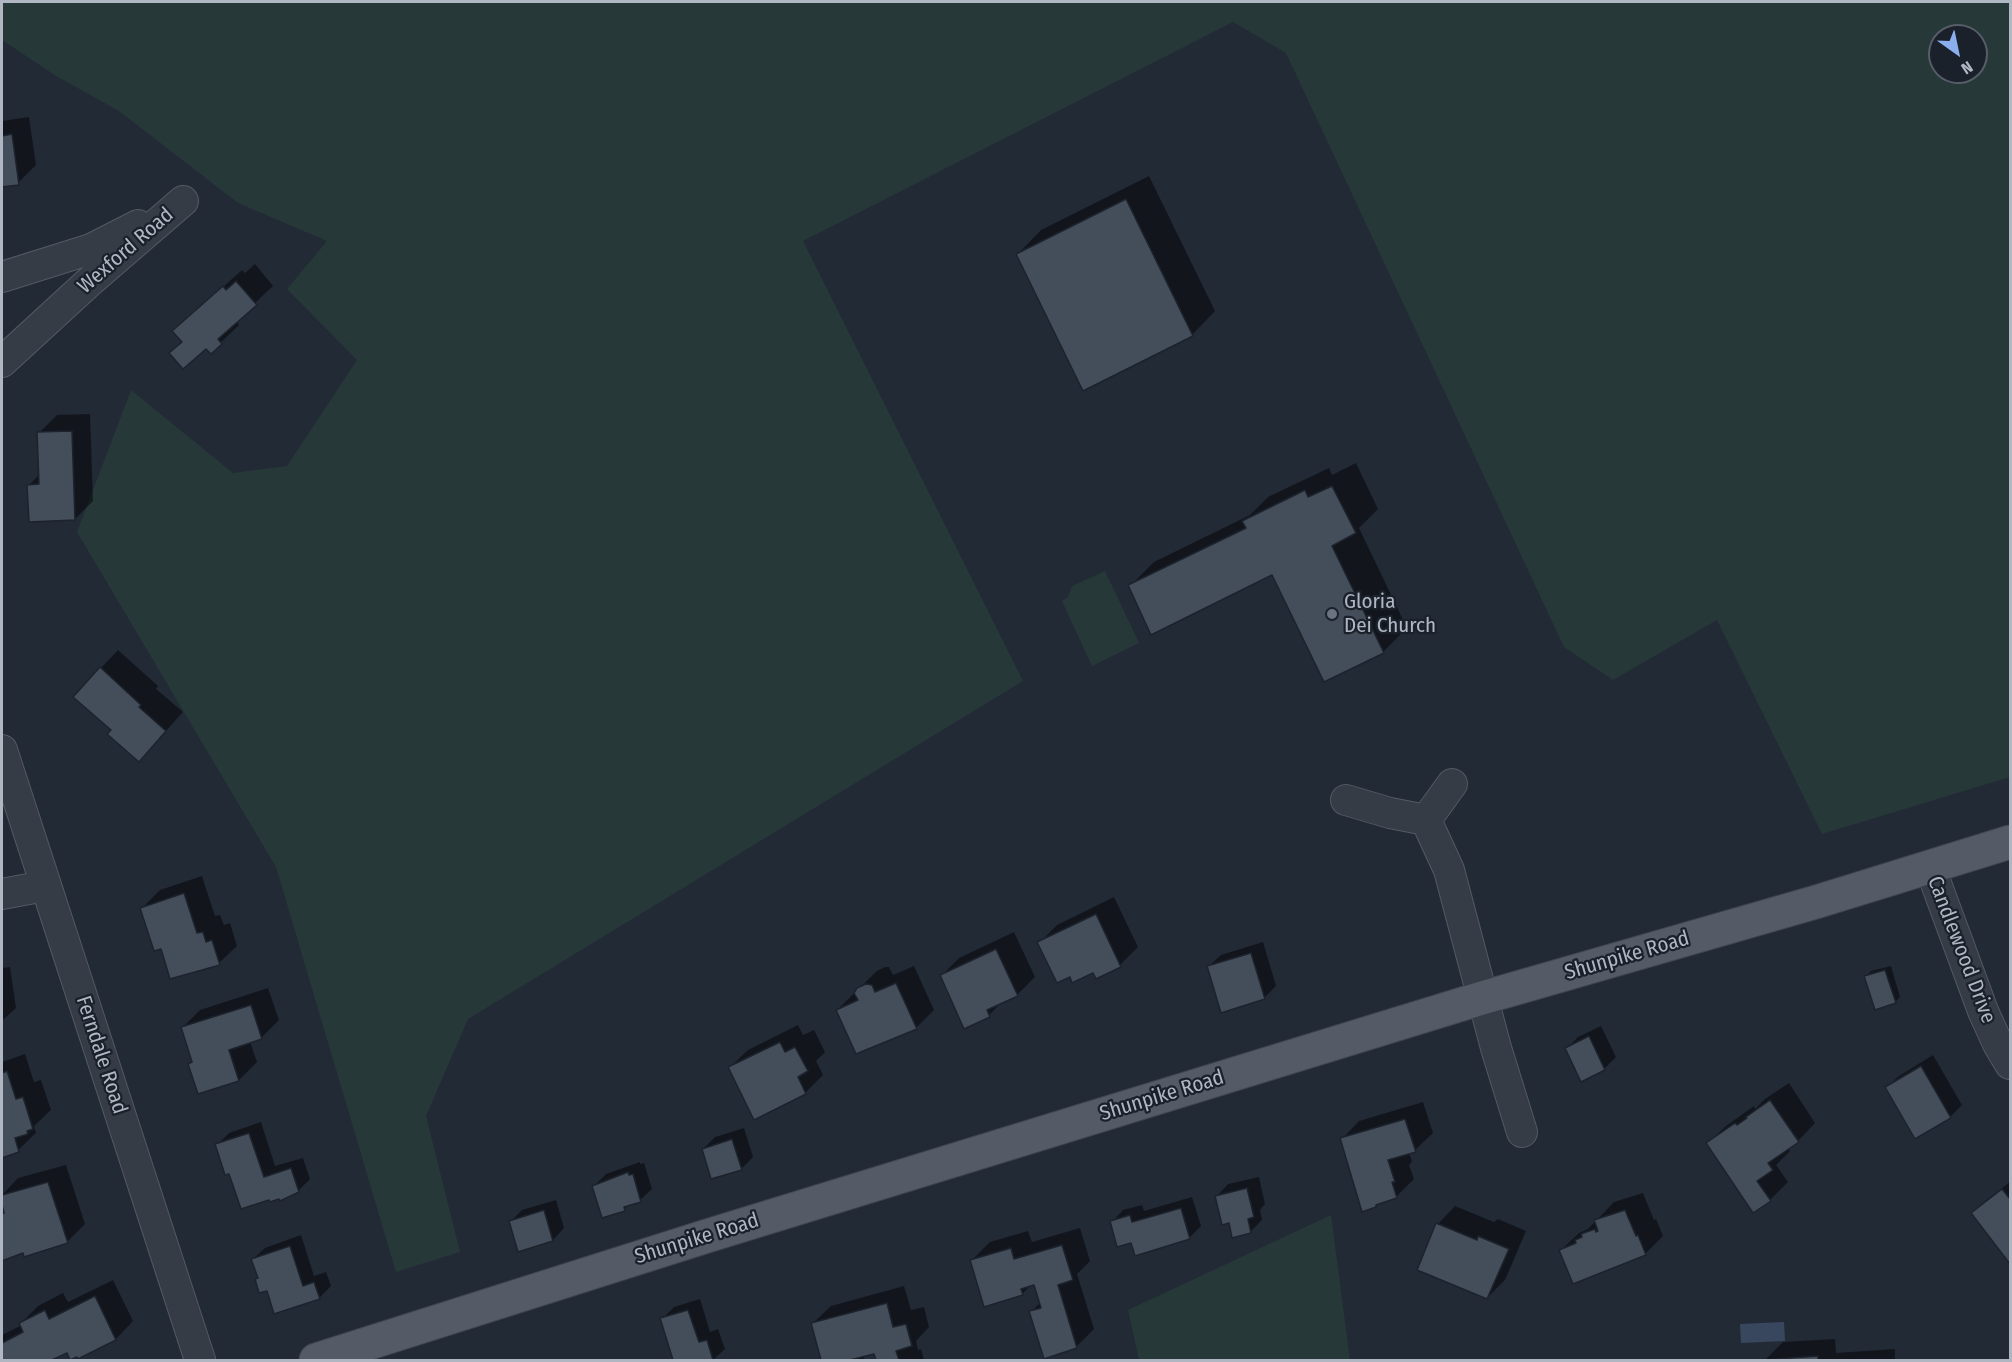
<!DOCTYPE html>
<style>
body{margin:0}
#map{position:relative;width:2012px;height:1362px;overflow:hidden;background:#222a36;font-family:"Fira Sans Condensed",sans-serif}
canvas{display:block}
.frame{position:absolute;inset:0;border:3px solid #b0b7c3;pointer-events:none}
.north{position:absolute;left:1928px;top:24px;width:60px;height:60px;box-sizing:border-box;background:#1b212b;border:2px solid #575d68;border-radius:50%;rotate:147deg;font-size:16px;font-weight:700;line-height:24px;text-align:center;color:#b0b7c3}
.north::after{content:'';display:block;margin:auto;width:21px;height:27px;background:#8aaeee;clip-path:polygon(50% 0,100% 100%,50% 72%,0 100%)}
</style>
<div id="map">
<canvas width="2012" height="1362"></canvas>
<div class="frame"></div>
<div class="north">N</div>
</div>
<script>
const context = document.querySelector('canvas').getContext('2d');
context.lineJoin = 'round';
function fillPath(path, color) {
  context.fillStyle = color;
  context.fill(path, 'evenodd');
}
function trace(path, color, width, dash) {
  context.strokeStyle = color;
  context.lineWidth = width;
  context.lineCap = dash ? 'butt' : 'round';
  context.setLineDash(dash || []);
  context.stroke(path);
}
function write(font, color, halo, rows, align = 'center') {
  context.font = font + ' "Fira Sans Condensed",sans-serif';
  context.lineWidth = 4.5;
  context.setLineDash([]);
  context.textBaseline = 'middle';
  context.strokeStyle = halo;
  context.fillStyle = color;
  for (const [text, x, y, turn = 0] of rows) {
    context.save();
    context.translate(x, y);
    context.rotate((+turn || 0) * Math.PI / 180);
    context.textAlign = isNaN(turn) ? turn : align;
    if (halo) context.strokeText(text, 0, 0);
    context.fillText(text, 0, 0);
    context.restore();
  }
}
const green = new Path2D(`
 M 2,2 L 2010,2 L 2010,777 L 1822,834 L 1717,620 L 1613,680 L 1564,647 L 1286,53 L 1233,22 L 803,241 L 1023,681 L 468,1019 L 426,1116 L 460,1252 L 396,1272 L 276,867 L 77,532 L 131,390 L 233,473 L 287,466 L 357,360 L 287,289 L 327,241 L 238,203 L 119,111 L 56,76 L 2,40 ZM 1940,36 L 1976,36 L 1976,72 L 1940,72 Z
 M 1105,571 L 1139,643 L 1092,666 L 1062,601 L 1068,597 L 1072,586 Z
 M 1331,1215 L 1350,1360 L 1139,1360 L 1128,1310 Z`);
const water = new Path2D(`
 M 1784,1322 L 1785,1341 L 1741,1343 L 1740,1324 Z`);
const shadow = new Path2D(`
 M 29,117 L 36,165 L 18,183 L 2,186 L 2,121 Z
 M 1149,176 L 1215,311 L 1192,335 L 1018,254 L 1041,230 Z
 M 255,264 L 273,286 L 236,321 L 239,325 L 211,352 L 206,347 L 183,341 L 174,331 L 242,270 L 245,273 Z
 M 90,414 L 93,501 L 75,519 L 29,485 L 40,474 L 39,433 L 57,415 Z
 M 1356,463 L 1378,509 L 1359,528 L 1407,628 L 1383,652 L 1325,680 L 1272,573 L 1130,586 L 1154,562 L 1250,515 L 1268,497 L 1329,468 L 1332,475 Z
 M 118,650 L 158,686 L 156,689 L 183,712 L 156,742 L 113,730 L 101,668 Z
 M 202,876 L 215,916 L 220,915 L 224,925 L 230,923 L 237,946 L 219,963 L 162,947 L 142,908 L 160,890 Z
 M 1114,897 L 1138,947 L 1120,965 L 1094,971 L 1039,943 L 1057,925 Z
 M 1014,932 L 1035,977 L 1017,995 L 1002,1002 L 989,1015 L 941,976 L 959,958 Z
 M 1263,942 L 1276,986 L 1264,998 L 1209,966 L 1221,955 Z
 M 914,966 L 934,1010 L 916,1028 L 837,1010 L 877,971 L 885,967 L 889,967 L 893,975 Z
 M 1891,966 L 1900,997 L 1895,1002 L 1866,977 L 1871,971 Z
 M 10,967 L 16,1008 L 4,1019 L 2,1020 L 2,968 Z
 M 268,988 L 279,1020 L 261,1038 L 250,1042 L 257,1062 L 239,1080 L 193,1061 L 182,1028 L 200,1010 Z
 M 798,1025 L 803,1035 L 814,1030 L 825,1052 L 816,1061 L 823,1075 L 805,1093 L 730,1067 L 748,1050 Z
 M 1601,1026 L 1616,1057 L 1604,1069 L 1567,1048 L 1578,1037 Z
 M 25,1054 L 34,1082 L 41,1080 L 51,1110 L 34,1126 L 36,1133 L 18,1150 L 2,1156 L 2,1062 Z
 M 1933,1055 L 1962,1105 L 1950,1117 L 1887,1087 L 1899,1076 Z
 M 1789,1083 L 1815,1123 L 1798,1141 L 1788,1148 L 1790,1151 L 1776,1165 L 1788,1182 L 1770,1200 L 1708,1143 L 1726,1126 L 1754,1106 L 1755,1109 L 1765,1099 Z
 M 1423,1102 L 1433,1133 L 1415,1150 L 1409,1152 L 1412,1162 L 1409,1165 L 1414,1179 L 1396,1197 L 1380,1202 L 1375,1206 L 1342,1139 L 1359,1121 Z
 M 261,1122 L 275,1166 L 303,1158 L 310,1179 L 298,1191 L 230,1172 L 217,1145 L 229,1133 Z
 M 744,1128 L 753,1157 L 741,1169 L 703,1149 L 715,1137 Z
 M 640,1162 L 640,1164 L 644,1163 L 652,1189 L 640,1200 L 630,1204 L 624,1209 L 594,1186 L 606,1174 Z
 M 66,1165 L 85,1224 L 67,1242 L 24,1252 L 3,1259 L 2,1207 L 3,1205 L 2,1195 L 18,1178 Z
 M 1259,1177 L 1265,1204 L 1260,1210 L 1262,1220 L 1250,1232 L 1230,1221 L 1217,1196 L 1228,1184 Z
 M 2010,1182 L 2010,1261 L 1973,1213 L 1985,1201 Z
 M 1643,1193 L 1654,1220 L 1656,1219 L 1663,1236 L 1645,1254 L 1561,1250 L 1579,1233 L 1588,1229 L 1614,1202 Z
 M 1192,1197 L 1201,1226 L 1189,1238 L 1132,1241 L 1112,1222 L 1123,1210 L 1142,1205 L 1144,1211 Z
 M 556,1200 L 564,1228 L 553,1240 L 510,1222 L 522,1210 Z
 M 1455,1206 L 1494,1222 L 1498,1219 L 1526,1231 L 1505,1280 L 1487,1298 L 1438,1224 Z
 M 1080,1228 L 1090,1261 L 1077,1274 L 1094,1329 L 1076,1347 L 1031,1312 L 1041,1302 L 1035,1284 L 1031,1285 L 1022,1294 L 972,1260 L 990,1242 L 1028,1231 L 1032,1242 Z
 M 301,1235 L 314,1276 L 326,1272 L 331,1286 L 319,1298 L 268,1289 L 256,1279 L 259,1277 L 253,1259 L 265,1248 Z
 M 113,1280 L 133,1321 L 116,1339 L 79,1357 L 67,1351 L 50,1360 L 2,1360 L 2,1335 L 22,1325 L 21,1323 L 38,1306 L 63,1293 L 68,1302 Z
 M 904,1286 L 911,1310 L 924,1307 L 929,1327 L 916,1341 L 918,1350 L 921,1349 L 924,1360 L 877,1360 L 875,1352 L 863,1355 L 865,1360 L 823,1360 L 813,1323 L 831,1306 Z
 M 700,1299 L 710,1332 L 718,1329 L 725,1349 L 713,1360 L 675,1360 L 662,1319 L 674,1307 Z
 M 1835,1339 L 1836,1353 L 1895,1349 L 1895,1360 L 1765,1360 L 1783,1342 Z`);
const building = new Path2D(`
 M 12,134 L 19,185 L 2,187 L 2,136 Z
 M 1126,199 L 1193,336 L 1083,391 L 1016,254 Z
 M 236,281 L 257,305 L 218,339 L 222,344 L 211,354 L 206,349 L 183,369 L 169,353 L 182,342 L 172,331 L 223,286 L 226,290 Z
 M 72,431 L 75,520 L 29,522 L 27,485 L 39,484 L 37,432 Z
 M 1332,486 L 1356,533 L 1332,546 L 1384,653 L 1324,682 L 1272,575 L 1151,635 L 1128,585 L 1246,528 L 1242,521 L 1305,490 L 1308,497 Z
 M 100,667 L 141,705 L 139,707 L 166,731 L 139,762 L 107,734 L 111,730 L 73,697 Z
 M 184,893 L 197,933 L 203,932 L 206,942 L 212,940 L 220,965 L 170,979 L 161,949 L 154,951 L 140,908 Z
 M 1096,914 L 1121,967 L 1096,979 L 1093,973 L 1072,983 L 1070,977 L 1057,983 L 1037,942 Z
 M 996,949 L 1018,996 L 987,1010 L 990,1017 L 964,1029 L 940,975 Z
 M 1251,953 L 1265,999 L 1221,1013 L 1207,966 Z
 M 1885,970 L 1896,1003 L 1875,1010 L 1864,976 Z
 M 896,983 L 917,1029 L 856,1054 L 836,1010 L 858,1000 L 854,993 L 857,988 L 866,984 L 872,985 L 875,992 Z
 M 251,1005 L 262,1039 L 229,1050 L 239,1081 L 198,1094 L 188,1064 L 192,1062 L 181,1027 Z
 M 1589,1036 L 1605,1070 L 1581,1082 L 1565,1048 Z
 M 780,1042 L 785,1052 L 795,1047 L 808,1071 L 798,1077 L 806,1094 L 754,1120 L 728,1067 Z
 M 1921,1066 L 1951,1118 L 1915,1139 L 1885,1087 Z
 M 7,1071 L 16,1099 L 23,1097 L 33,1129 L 27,1131 L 28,1134 L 15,1138 L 19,1152 L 2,1158 L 2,1073 Z
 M 1770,1100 L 1799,1142 L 1768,1163 L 1773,1170 L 1757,1181 L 1771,1201 L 1753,1213 L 1706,1143 L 1735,1123 L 1737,1125 L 1747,1118 L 1746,1117 Z
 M 1405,1119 L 1416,1152 L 1388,1160 L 1395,1182 L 1392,1182 L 1397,1198 L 1376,1205 L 1376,1207 L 1362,1212 L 1340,1138 Z
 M 249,1133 L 264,1177 L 291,1168 L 299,1192 L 280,1201 L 279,1199 L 270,1202 L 269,1200 L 241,1209 L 229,1174 L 225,1175 L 215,1144 Z
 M 732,1139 L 742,1170 L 711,1179 L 702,1149 Z
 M 628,1172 L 629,1175 L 633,1174 L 641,1202 L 624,1207 L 625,1211 L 602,1218 L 592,1186 Z
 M 48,1182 L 68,1243 L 24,1257 L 23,1253 L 2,1261 L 2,1214 L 4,1213 L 2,1205 L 2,1195 Z
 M 1247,1188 L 1254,1217 L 1248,1219 L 1251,1233 L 1232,1238 L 1229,1223 L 1222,1225 L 1215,1196 Z
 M 2002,1189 L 2010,1199 L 2010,1264 L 1971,1213 Z
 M 1181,1208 L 1190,1239 L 1135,1256 L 1131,1243 L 1117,1247 L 1110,1221 L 1130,1215 L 1132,1222 Z
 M 544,1210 L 553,1241 L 518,1252 L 509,1221 Z
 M 1625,1210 L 1636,1236 L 1638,1235 L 1646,1255 L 1573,1284 L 1559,1250 L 1576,1243 L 1575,1240 L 1582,1237 L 1581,1234 L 1595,1229 L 1596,1232 L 1598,1231 L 1594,1220 Z
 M 1436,1223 L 1477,1240 L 1478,1236 L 1509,1249 L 1487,1299 L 1417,1270 Z
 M 1062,1245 L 1073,1280 L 1058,1285 L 1077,1348 L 1044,1359 L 1029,1311 L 1041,1308 L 1034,1285 L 1021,1289 L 1023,1295 L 984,1307 L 970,1260 L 1011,1248 L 1014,1259 Z
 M 290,1246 L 303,1286 L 314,1282 L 320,1299 L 274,1314 L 267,1291 L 259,1293 L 255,1279 L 258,1278 L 251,1259 Z
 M 95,1296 L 116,1340 L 78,1359 L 77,1357 L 70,1360 L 67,1353 L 52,1360 L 2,1360 L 2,1343 L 23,1332 L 19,1323 L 45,1310 L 49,1319 Z
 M 887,1303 L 893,1327 L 906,1324 L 912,1346 L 896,1351 L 899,1360 L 876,1360 L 874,1354 L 850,1360 L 821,1360 L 811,1323 Z
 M 688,1310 L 699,1342 L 707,1340 L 713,1360 L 673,1360 L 660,1318 Z
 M 1818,1356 L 1818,1360 L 1764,1360 Z`);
const minor = new Path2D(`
 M 2,277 L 91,249 L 138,225
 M 2,362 L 88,283 L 183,201
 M 2,750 L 200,1360
 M 1346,800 L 1390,813 L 1426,820
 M 1426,820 L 1449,870 L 1496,1048 L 1522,1132
 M 1426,820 L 1452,784
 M 1930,867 L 1983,1011 L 1998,1044 L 2010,1064
 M 2,894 L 45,886`);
const major = new Path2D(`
 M 316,1360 L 707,1236 L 1482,998 L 1816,902 L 2010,842`);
const markers = [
 [1332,614,6,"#6b7280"]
];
const streetNames = [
 ["Wexford Road",126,251,-41],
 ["Candlewood Drive",1961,950,69],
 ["Shunpike Road",1627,956,-16],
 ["Ferndale Road",101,1055,72],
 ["Shunpike Road",1162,1096,-17],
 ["Shunpike Road",697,1239,-17]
];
const poiNames = [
 ["Gloria",1344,602],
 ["Dei Church",1344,626]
];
fillPath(green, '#273839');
fillPath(water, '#39475e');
fillPath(shadow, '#0007');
fillPath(building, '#444d5a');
trace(building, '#1d232d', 1.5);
trace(minor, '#535a64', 32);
trace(major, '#3f4550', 35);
trace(minor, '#363c46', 30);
trace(major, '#545b67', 33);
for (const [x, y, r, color] of markers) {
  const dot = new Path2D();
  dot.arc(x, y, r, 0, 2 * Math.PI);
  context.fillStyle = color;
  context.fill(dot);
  trace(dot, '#1b212b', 2);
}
write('21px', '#b0b7c3', '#1b212b', streetNames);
write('21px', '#b0b7c3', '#1b212b', poiNames, 'left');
</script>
